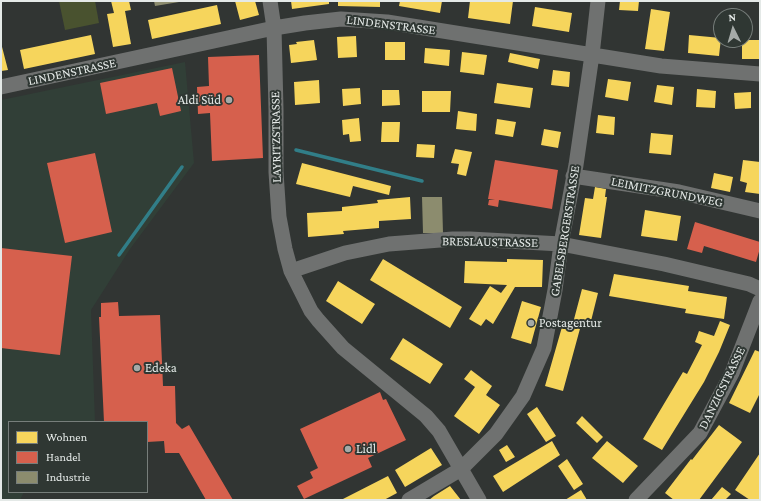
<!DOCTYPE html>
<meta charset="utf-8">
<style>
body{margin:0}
#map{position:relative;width:761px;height:501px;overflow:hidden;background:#313533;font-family:"Crimson Pro",serif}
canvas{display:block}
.frame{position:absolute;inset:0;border:2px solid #e4e9e7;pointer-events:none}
.legend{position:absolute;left:8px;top:421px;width:140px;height:72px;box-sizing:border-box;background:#2f3733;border:1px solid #777e7b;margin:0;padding:5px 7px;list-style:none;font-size:12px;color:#e4e9e7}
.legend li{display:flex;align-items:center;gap:8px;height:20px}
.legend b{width:20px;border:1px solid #777e7b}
.north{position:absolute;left:713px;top:8px;width:40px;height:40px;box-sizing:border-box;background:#2f3733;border:1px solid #777e7b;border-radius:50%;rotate:355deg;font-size:11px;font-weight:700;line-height:16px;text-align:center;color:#e4e9e7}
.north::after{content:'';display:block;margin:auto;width:14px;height:18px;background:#a5aaa8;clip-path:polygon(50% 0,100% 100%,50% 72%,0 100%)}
</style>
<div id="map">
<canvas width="761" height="501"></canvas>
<div class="frame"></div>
<ul class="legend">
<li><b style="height:11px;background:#f6d55c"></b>Wohnen</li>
<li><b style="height:11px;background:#d6604d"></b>Handel</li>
<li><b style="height:11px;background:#8c8c6e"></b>Industrie</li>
</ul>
<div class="north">N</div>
</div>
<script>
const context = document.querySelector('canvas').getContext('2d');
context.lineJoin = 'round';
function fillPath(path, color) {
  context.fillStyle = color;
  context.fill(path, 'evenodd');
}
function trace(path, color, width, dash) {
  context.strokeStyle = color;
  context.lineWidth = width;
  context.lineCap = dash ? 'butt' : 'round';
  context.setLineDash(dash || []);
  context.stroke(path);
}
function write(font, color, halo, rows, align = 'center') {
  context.font = font + ' "Crimson Pro",serif';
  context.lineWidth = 4;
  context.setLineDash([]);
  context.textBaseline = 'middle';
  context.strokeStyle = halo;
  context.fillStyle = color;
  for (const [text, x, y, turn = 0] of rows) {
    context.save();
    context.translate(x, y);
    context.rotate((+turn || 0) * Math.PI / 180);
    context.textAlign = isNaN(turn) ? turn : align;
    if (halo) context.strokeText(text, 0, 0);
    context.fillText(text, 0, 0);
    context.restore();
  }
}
const built = new Path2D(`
 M 185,62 L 194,163 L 130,249 L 91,310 L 95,422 L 9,422 L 9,492 L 24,492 L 20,500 L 1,500 L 1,100 Z`);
const green = new Path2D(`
 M 59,1 L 95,1 L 99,23 L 65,30 Z`);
const homes = new Path2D(`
 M 111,1 L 129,1 L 131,10 L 125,11 L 131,44 L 113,47 L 107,14 L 114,13 Z
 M 235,1 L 255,1 L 259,15 L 240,20 Z
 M 291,1 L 329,1 L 329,4 L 292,9 Z
 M 338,1 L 380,1 L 380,7 L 338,6 Z
 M 400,1 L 442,1 L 440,13 L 399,6 Z
 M 470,1 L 513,1 L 510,24 L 468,18 Z
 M 620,1 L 639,1 L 638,11 L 619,10 Z
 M 217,5 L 221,24 L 152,39 L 148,20 Z
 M 535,7 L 572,13 L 569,32 L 532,26 Z
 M 651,9 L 670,12 L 664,51 L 645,49 Z
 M 91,35 L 95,54 L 24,69 L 20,50 Z
 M 689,35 L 721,38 L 719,56 L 688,53 Z
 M 356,36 L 357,57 L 338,58 L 337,37 Z
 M 314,40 L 317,60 L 291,63 L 289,45 L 297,44 L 296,42 Z
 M 742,40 L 760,40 L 760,59 L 742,59 Z
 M 385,42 L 405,42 L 405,60 L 385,60 Z
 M 1,43 L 8,70 L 1,71 Z
 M 425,48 L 450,50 L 449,66 L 424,63 Z
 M 462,52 L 487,55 L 484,75 L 460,72 Z
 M 510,53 L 540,59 L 538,69 L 508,62 Z
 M 553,70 L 570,72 L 569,87 L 551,85 Z
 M 608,79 L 631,82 L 628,101 L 605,97 Z
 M 319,80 L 320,103 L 295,105 L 294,82 Z
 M 497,83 L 533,88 L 530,108 L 494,103 Z
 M 657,85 L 674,87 L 672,105 L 654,102 Z
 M 360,88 L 361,104 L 343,106 L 342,89 Z
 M 697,89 L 716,91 L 715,108 L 696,107 Z
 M 382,90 L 399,90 L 400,105 L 382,106 Z
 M 422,91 L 451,91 L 450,112 L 422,112 Z
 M 751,92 L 751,108 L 735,109 L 734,93 Z
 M 458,111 L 477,114 L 476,131 L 456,129 Z
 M 598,115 L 615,117 L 614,135 L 596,133 Z
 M 359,118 L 361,141 L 350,142 L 349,134 L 343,135 L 342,120 Z
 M 497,119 L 516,122 L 513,137 L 495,134 Z
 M 382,122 L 400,122 L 399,142 L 381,142 Z
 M 544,129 L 561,132 L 558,148 L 541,145 Z
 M 651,133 L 673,135 L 671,155 L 649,153 Z
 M 417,144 L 435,145 L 434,158 L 416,157 Z
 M 455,149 L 472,152 L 466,176 L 457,174 L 459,164 L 451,163 Z
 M 743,160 L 760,162 L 760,194 L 745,192 L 747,183 L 740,181 Z
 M 302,163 L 391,186 L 389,195 L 353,186 L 350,197 L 296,184 Z
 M 714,173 L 733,177 L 730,192 L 711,188 Z
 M 595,187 L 606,189 L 605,197 L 607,197 L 601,238 L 579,235 L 585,198 L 593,199 Z
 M 410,197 L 411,219 L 379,221 L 379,228 L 343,231 L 344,234 L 308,237 L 307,213 L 342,211 L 342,207 L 378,203 L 377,200 Z
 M 645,210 L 681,216 L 677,241 L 641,236 Z
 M 383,259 L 462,307 L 450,328 L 370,280 Z
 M 507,259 L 543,260 L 542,287 L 515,287 L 493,324 L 486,319 L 481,326 L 469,319 L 490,286 L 501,293 L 507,285 L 464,283 L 465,261 L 507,262 Z
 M 614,274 L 689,286 L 688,291 L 727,297 L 724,319 L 685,313 L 686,309 L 609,296 Z
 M 338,281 L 375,304 L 362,324 L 326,301 Z
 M 582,289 L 598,293 L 590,325 L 581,325 L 563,391 L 545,386 L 564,320 L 573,323 Z
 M 522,301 L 541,307 L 531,344 L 511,338 Z
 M 720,321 L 730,325 L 719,352 L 704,382 L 662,450 L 643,439 L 683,372 L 687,374 L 702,345 L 695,342 L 699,331 L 714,336 Z
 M 403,338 L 443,364 L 430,384 L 390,359 Z
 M 755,350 L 760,352 L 760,393 L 750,413 L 729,403 Z
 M 471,370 L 492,386 L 486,395 L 500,405 L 479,434 L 454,416 L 475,387 L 464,379 Z
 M 537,407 L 556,436 L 546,442 L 527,414 Z
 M 582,416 L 603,437 L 597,443 L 576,423 Z
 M 719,425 L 742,442 L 699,500 L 674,500 L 665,493 L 691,459 L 692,460 Z
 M 552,441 L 560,455 L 503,492 L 493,476 Z
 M 607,441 L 638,466 L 623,483 L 592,458 Z
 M 507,445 L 515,457 L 506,462 L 499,450 Z
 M 431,448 L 442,465 L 405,487 L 395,470 Z
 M 760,453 L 760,498 L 758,500 L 750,500 L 735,490 Z
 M 567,459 L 583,484 L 574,490 L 558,466 Z
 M 388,476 L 397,493 L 384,500 L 341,500 Z
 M 450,486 L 461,500 L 429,500 L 434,496 Z
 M 722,487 L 731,494 L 725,500 L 711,500 Z
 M 581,490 L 587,500 L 565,500 Z`);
const shops = new Path2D(`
 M 259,55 L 263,158 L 212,161 L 210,113 L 198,114 L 197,87 L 209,86 L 208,57 Z
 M 172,68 L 181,111 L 160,116 L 157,103 L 106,114 L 100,83 Z
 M 95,153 L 112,232 L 65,243 L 47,163 Z
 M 495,160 L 558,170 L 552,209 L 499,200 L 498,207 L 488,205 L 489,200 L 495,200 L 488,199 Z
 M 695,222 L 760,242 L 760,248 L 756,262 L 704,246 L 702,253 L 687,249 Z
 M 1,248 L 72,256 L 60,355 L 1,348 Z
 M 118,302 L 119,316 L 160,315 L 163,386 L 175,386 L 176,423 L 182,429 L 189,425 L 233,500 L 206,500 L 179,453 L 165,453 L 164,441 L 147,442 L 147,422 L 104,422 L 99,317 L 101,317 L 101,303 Z
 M 380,392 L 383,400 L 386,399 L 406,440 L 368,458 L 372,467 L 304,499 L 297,486 L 313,478 L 310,472 L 318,468 L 300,429 Z`);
const industry = new Path2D(`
 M 154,1 L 179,1 L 179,2 L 155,6 Z
 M 422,197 L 442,197 L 443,233 L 423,233 Z`);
const stream = new Path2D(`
 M 296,150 L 422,181
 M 119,255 L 182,167`);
const minor = new Path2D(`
 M 270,1 L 274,28 L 276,110 L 276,172 L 279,217 L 285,249 L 291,271 L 311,311 L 318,320 L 343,348 L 426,416 L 439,431 L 479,500
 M 1,87 L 274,28 L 305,23 L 341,19 L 387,22 L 661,66 L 760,74
 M 573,176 L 679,192 L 760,211
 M 291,271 L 345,253 L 389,244 L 453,239 L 470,239 L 561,244 L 664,264 L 749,284 L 760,289
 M 409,500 L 461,469 L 496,434 L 523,396 L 544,348 L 555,290 L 561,244 L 576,165 L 592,55 L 598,1
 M 636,500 L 700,433 L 732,373 L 760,301`);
const markers = [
 [229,100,4,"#a5aaa8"],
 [531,323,4,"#a5aaa8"],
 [137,368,4,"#a5aaa8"],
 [348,449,4,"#a5aaa8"]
];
const streetNames = [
 ["LINDENSTRASSE",391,25,7],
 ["LINDENSTRASSE",72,72,-12],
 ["LAYRITZSTRASSE",276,137,-91],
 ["LEIMITZGRUNDWEG",667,192,11],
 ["GABELSBERGERSTRASSE",565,231,-81],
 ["BRESLAUSTRASSE",490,242,1],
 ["DANZIGSTRASSE",722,388,-64]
];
const poiNames = [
 ["Aldi Süd",221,100,"right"],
 ["Postagentur",539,323],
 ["Edeka",145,368],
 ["Lidl",356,449]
];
fillPath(built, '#313f37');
fillPath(green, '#49522f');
fillPath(homes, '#f6d55c');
fillPath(shops, '#d6604d');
fillPath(industry, '#8c8c6e');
trace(stream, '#317e88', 3.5);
trace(minor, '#6f7170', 15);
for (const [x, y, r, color] of markers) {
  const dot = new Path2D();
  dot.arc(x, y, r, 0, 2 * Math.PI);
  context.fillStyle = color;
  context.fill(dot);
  trace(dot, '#2f3733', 1.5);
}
write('13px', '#e4e9e7', '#2f3733', streetNames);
write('13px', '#e4e9e7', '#2f3733', poiNames, 'left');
</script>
